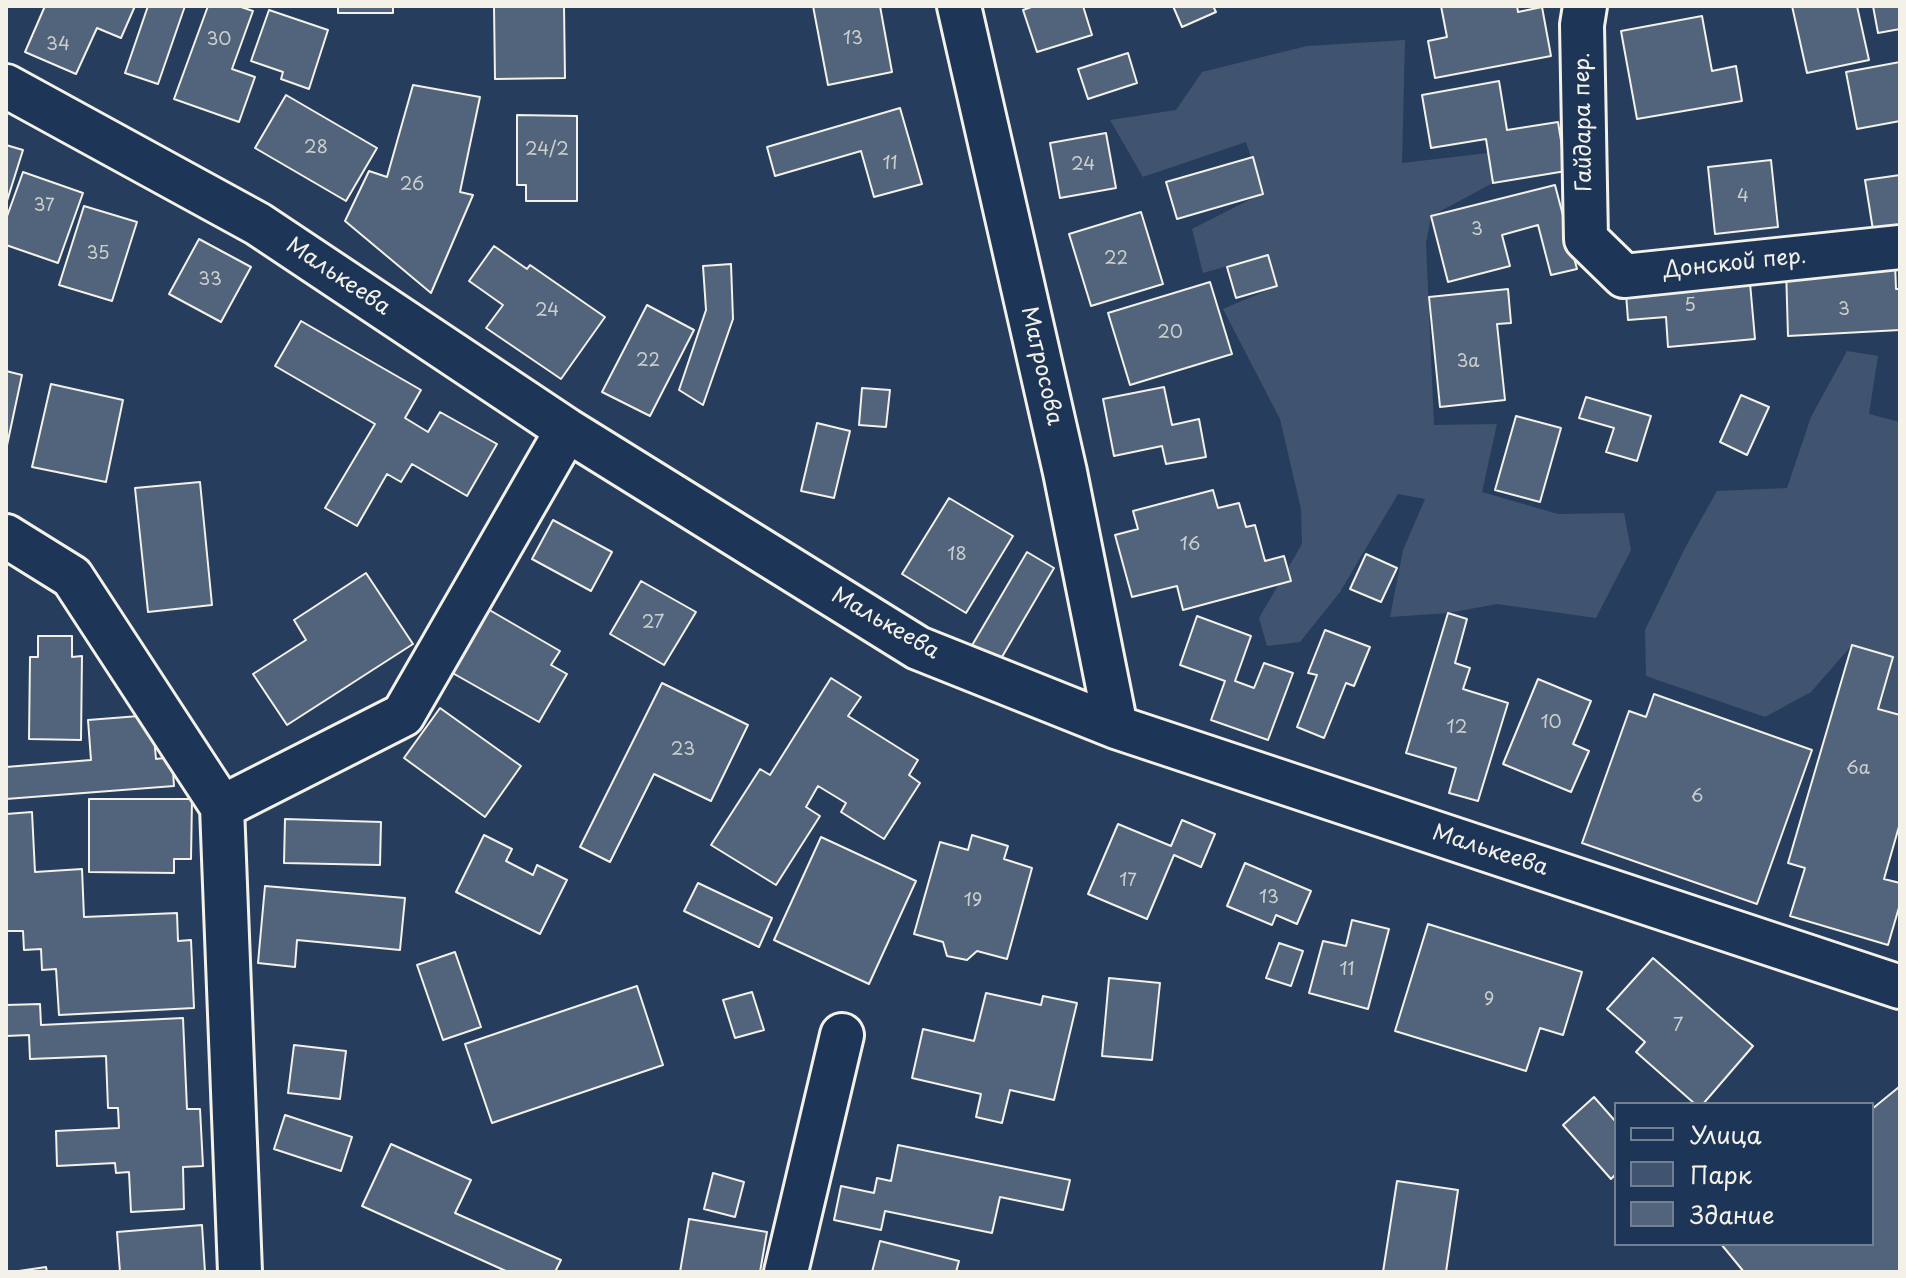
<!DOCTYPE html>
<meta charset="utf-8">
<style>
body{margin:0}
#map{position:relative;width:1906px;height:1278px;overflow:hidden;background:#263d5d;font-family:"Playpen Sans",sans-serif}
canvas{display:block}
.frame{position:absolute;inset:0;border:8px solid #f4f1e8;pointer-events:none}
.legend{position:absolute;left:1614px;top:1102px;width:260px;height:144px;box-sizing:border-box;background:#1d3557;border:2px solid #738091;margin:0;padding:10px 14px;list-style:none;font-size:24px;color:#f4f1e8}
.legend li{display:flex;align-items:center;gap:16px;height:40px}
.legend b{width:40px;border:2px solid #738091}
</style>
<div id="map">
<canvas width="1906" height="1278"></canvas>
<div class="frame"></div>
<ul class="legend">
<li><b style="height:10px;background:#1d3557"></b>Улица</li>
<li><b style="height:22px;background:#40546f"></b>Парк</li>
<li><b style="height:22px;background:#52647b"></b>Здание</li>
</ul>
</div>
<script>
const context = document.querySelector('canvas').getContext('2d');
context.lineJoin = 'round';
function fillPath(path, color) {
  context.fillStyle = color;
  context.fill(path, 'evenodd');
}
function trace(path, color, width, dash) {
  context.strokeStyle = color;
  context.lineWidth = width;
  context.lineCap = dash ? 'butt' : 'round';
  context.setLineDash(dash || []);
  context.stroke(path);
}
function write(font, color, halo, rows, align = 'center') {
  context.font = font + ' "Playpen Sans",sans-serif';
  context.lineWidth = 6;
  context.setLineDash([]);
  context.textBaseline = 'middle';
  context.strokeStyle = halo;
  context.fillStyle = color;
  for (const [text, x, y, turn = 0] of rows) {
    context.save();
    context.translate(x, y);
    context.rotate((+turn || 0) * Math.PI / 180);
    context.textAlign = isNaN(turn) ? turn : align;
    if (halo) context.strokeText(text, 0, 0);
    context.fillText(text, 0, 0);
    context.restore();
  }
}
const green = new Path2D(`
 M 1405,40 L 1402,163 L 1488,153 L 1493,183 L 1431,216 L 1426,244 L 1434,425 L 1497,424 L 1482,492 L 1558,514 L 1624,513 L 1631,550 L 1596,618 L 1497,604 L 1448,613 L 1390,617 L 1403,550 L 1425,499 L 1398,494 L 1340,592 L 1300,642 L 1267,646 L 1259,618 L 1302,544 L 1301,509 L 1280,419 L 1223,309 L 1277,286 L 1267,255 L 1203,273 L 1192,229 L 1263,193 L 1246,142 L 1143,177 L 1110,120 L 1176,110 L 1202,72 L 1307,46 Z
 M 1847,351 L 1878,356 L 1869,414 L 1900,422 L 1900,715 L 1878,709 L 1893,656 L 1852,645 L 1811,692 L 1765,717 L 1646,676 L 1645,630 L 1686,546 L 1717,491 L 1787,488 L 1811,417 Z`);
const building = new Path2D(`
 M 45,6 L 135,6 L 121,38 L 97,28 L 76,74 L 25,52 Z
 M 148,6 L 185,6 L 158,84 L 125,73 Z
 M 208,6 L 238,6 L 253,11 L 232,69 L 255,77 L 239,122 L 174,99 Z
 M 338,6 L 393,6 L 393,13 L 338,13 Z
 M 494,6 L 564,6 L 565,78 L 495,79 Z
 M 813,6 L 880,6 L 892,72 L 828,85 Z
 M 1034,6 L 1083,6 L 1092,35 L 1037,52 L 1023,10 Z
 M 1173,6 L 1213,6 L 1216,12 L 1182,27 Z
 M 1441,6 L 1517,6 L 1518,12 L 1542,7 L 1551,56 L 1435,78 L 1428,41 L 1447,37 Z
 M 1792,6 L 1857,6 L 1869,60 L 1807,73 Z
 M 1873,6 L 1900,6 L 1900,29 L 1878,33 Z
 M 269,10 L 328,30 L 309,89 L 281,79 L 283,72 L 251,61 Z
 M 1702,16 L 1712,71 L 1736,66 L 1742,101 L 1637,119 L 1621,31 Z
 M 1128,53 L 1137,83 L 1088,99 L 1078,69 Z
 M 1900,62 L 1900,121 L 1857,129 L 1846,72 Z
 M 1499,81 L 1507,130 L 1558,122 L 1566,171 L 1493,183 L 1486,139 L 1431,148 L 1422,95 Z
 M 413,85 L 480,97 L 460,192 L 473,195 L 431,293 L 345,221 L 369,171 L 387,177 Z
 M 286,95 L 377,148 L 346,201 L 255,148 Z
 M 900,108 L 922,184 L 874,197 L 861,151 L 775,176 L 767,147 Z
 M 517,115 L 577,116 L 577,201 L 526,201 L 526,185 L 517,185 Z
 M 1106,133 L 1116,188 L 1060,198 L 1050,143 Z
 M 6,145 L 23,150 L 6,204 Z
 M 1253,157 L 1263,194 L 1177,219 L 1166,182 Z
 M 1771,160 L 1778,227 L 1715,234 L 1708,167 Z
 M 23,172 L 83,193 L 58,263 L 6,245 L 6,219 Z
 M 1900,175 L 1900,226 L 1873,230 L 1865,180 Z
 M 1555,185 L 1577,269 L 1551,275 L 1538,225 L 1502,235 L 1510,266 L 1448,282 L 1431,216 Z
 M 84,206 L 137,222 L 112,301 L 59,285 Z
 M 1141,212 L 1163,284 L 1091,306 L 1069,234 Z
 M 199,239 L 251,267 L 221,322 L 169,294 Z
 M 494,246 L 527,269 L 530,265 L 605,317 L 561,379 L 486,328 L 503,305 L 469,281 Z
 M 1268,255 L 1277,286 L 1236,298 L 1227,267 Z
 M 1895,263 L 1896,289 L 1900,289 L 1900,330 L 1788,336 L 1786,268 Z
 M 731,264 L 733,319 L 703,405 L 679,390 L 706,310 L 703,266 Z
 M 1210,282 L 1232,354 L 1130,385 L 1108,313 Z
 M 1750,283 L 1755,339 L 1668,347 L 1666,317 L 1628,320 L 1626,294 Z
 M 1508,289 L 1511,323 L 1497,324 L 1505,400 L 1440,407 L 1429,297 Z
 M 647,305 L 694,330 L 650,416 L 602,392 Z
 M 301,321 L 421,390 L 405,418 L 428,432 L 440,412 L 497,444 L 467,496 L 412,464 L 401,482 L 387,474 L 357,526 L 325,508 L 375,424 L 275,366 Z
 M 6,371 L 22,375 L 6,450 Z
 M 51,384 L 123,400 L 106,482 L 32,467 Z
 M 1164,387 L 1172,425 L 1199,419 L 1206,457 L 1166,464 L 1162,446 L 1114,456 L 1103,399 Z
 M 862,388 L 890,390 L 886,427 L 859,425 Z
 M 1741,395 L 1769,407 L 1747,455 L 1720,442 Z
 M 1586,397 L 1651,416 L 1637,461 L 1606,452 L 1614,428 L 1579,418 Z
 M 1516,416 L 1561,428 L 1540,502 L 1495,490 Z
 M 817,423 L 850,431 L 834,498 L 801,491 Z
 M 200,482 L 212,605 L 148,612 L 135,488 Z
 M 1213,490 L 1218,508 L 1239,503 L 1246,527 L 1255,525 L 1265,561 L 1284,556 L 1291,581 L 1183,610 L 1177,586 L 1132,597 L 1115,535 L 1138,529 L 1133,511 Z
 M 949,498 L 1013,536 L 966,613 L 902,574 Z
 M 553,520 L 612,552 L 591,591 L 532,559 Z
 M 1027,552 L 1054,568 L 999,662 L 971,647 Z
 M 1366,554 L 1397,568 L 1381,602 L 1350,589 Z
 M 366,573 L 413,644 L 287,725 L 253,674 L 306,640 L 294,620 Z
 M 641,581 L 696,612 L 664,665 L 610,634 Z
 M 486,608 L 560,651 L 551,665 L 567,674 L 539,722 L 449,671 Z
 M 1448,613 L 1467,619 L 1455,663 L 1470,668 L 1463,689 L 1508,703 L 1478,801 L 1449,793 L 1456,768 L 1406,753 Z
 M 1197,616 L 1251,636 L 1235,681 L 1254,688 L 1264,663 L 1293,673 L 1268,740 L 1211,720 L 1225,681 L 1180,665 Z
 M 1325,630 L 1370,647 L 1354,686 L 1346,683 L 1324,738 L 1297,727 L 1317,675 L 1308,673 Z
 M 38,636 L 72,636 L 72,657 L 82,656 L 81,740 L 29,739 L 30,657 L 38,657 Z
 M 1852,645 L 1893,657 L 1878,709 L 1900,715 L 1900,823 L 1884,879 L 1900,883 L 1900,904 L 1888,945 L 1790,916 L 1805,868 L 1788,863 Z
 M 831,678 L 861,697 L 848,716 L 918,760 L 909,775 L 920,783 L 884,839 L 841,812 L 846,803 L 818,786 L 806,807 L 820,816 L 776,885 L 711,845 L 760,769 L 770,775 Z
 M 1538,679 L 1591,701 L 1573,744 L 1589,751 L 1571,792 L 1503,764 Z
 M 662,683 L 748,725 L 711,801 L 654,774 L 610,862 L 580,847 Z
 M 1654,694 L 1812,750 L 1757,904 L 1582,843 L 1629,711 L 1646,717 Z
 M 440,708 L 521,766 L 485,817 L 404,758 Z
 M 152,715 L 156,759 L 172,757 L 174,786 L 6,799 L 6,767 L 91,760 L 88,720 Z
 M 89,799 L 192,799 L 191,859 L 174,859 L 174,873 L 89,872 Z
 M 32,812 L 35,872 L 82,869 L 84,917 L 177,913 L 178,941 L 191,940 L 194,1008 L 59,1015 L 56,969 L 42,970 L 41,949 L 24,950 L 23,931 L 6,931 L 6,814 Z
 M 285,819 L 381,822 L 380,865 L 284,863 Z
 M 1182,820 L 1215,834 L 1201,867 L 1174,855 L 1147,919 L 1088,894 L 1118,824 L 1171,846 Z
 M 484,835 L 512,849 L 506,861 L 533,875 L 537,865 L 567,880 L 540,934 L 456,892 Z
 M 972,835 L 1008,846 L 1004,859 L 1032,868 L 1007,959 L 977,951 L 967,960 L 947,956 L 943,942 L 914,934 L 940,842 L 968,850 Z
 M 821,837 L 916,881 L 869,984 L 774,940 Z
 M 1245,863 L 1311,891 L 1297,924 L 1276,915 L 1272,925 L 1227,906 Z
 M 698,883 L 772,918 L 759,947 L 684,911 Z
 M 265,886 L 405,898 L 400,950 L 297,940 L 295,967 L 258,963 Z
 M 1352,920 L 1389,929 L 1368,1009 L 1309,993 L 1323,941 L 1346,946 Z
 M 1428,924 L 1582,972 L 1563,1035 L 1540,1028 L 1526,1071 L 1395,1031 Z
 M 1279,943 L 1303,951 L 1291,986 L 1266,978 Z
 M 455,952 L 481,1027 L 443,1040 L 417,965 Z
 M 1653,958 L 1753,1046 L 1703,1104 L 1695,1104 L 1636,1052 L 1645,1042 L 1607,1009 Z
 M 1109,978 L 1160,983 L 1152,1060 L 1102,1056 Z
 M 637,986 L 663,1065 L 492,1123 L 465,1044 Z
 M 752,992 L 764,1030 L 735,1038 L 723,1000 Z
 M 986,993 L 1041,1005 L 1043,996 L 1077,1003 L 1054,1100 L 1010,1090 L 1002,1123 L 976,1117 L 981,1094 L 912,1078 L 923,1029 L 974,1041 Z
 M 40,1004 L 41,1025 L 183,1018 L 187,1109 L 200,1109 L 203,1166 L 183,1167 L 184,1209 L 131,1212 L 129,1172 L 116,1173 L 115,1163 L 57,1166 L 56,1131 L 119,1128 L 118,1108 L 108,1108 L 106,1056 L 30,1059 L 29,1035 L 6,1036 L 6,1005 Z
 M 294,1045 L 346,1051 L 340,1099 L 288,1093 Z
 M 1899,1087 L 1900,1272 L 1744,1272 L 1721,1244 L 1872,1244 L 1872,1109 Z
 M 1594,1097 L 1616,1122 L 1616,1174 L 1611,1179 L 1563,1125 Z
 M 285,1115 L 352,1137 L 341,1171 L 274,1149 Z
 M 391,1144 L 471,1180 L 455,1213 L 561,1260 L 555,1272 L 508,1272 L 362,1206 Z
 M 898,1145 L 1070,1180 L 1063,1210 L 1000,1197 L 992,1233 L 885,1211 L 881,1230 L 834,1220 L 841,1186 L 874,1193 L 877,1178 L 891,1181 Z
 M 713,1173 L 744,1182 L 735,1217 L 704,1209 Z
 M 1397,1181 L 1458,1190 L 1446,1272 L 1383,1272 Z
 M 689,1219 L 767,1232 L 760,1272 L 680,1272 Z
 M 202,1225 L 205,1272 L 120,1272 L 117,1232 Z
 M 880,1241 L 959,1261 L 956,1272 L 872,1272 Z
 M 46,1267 L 47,1272 L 12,1272 Z`);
const minor = new Path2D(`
 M 959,6 L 1065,472 L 1116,727
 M 1585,6 L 1582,25 L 1586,239 L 1624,276 L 1900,247
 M 6,86 L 258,224 L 567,430 L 918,648 L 1116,727 L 1900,987
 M 6,536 L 72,577 L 222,807
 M 240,1272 L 222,807 L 403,715 L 567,430
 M 786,1272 L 842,1035`);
const numberNames = [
 ["13",853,39],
 ["30",219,40],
 ["34",58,45],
 ["28",316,148],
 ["24/2",547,150],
 ["11",890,164],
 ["24",1083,165],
 ["26",412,185],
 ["4",1743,197],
 ["37",44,206],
 ["3",1477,230],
 ["35",98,254],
 ["22",1116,259],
 ["33",210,280],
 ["5",1690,306],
 ["3",1844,310],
 ["24",547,311],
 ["20",1170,333],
 ["22",648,361],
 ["3а",1468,362],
 ["16",1190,545],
 ["18",957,555],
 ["27",653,623],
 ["10",1551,723],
 ["12",1457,728],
 ["23",683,750],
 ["6а",1858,769],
 ["6",1697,797],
 ["17",1128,881],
 ["13",1269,898],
 ["19",973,901],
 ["11",1347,970],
 ["9",1489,1000],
 ["7",1678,1026]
];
const streetNames = [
 ["Гайдара пер.",1584,122,-91],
 ["Донской пер.",1735,264,-6],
 ["Малькеева",338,277,34],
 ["Матросова",1041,366,77],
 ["Малькеева",885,624,30],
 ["Малькеева",1490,851,18]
];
fillPath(green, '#40546f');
fillPath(building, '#52647b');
trace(building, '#f4f1e8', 2);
trace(minor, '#f4f1e8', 48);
trace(minor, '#1d3557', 42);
write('18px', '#cccecd', null, numberNames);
write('22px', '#f4f1e8', '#1d3557', streetNames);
</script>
